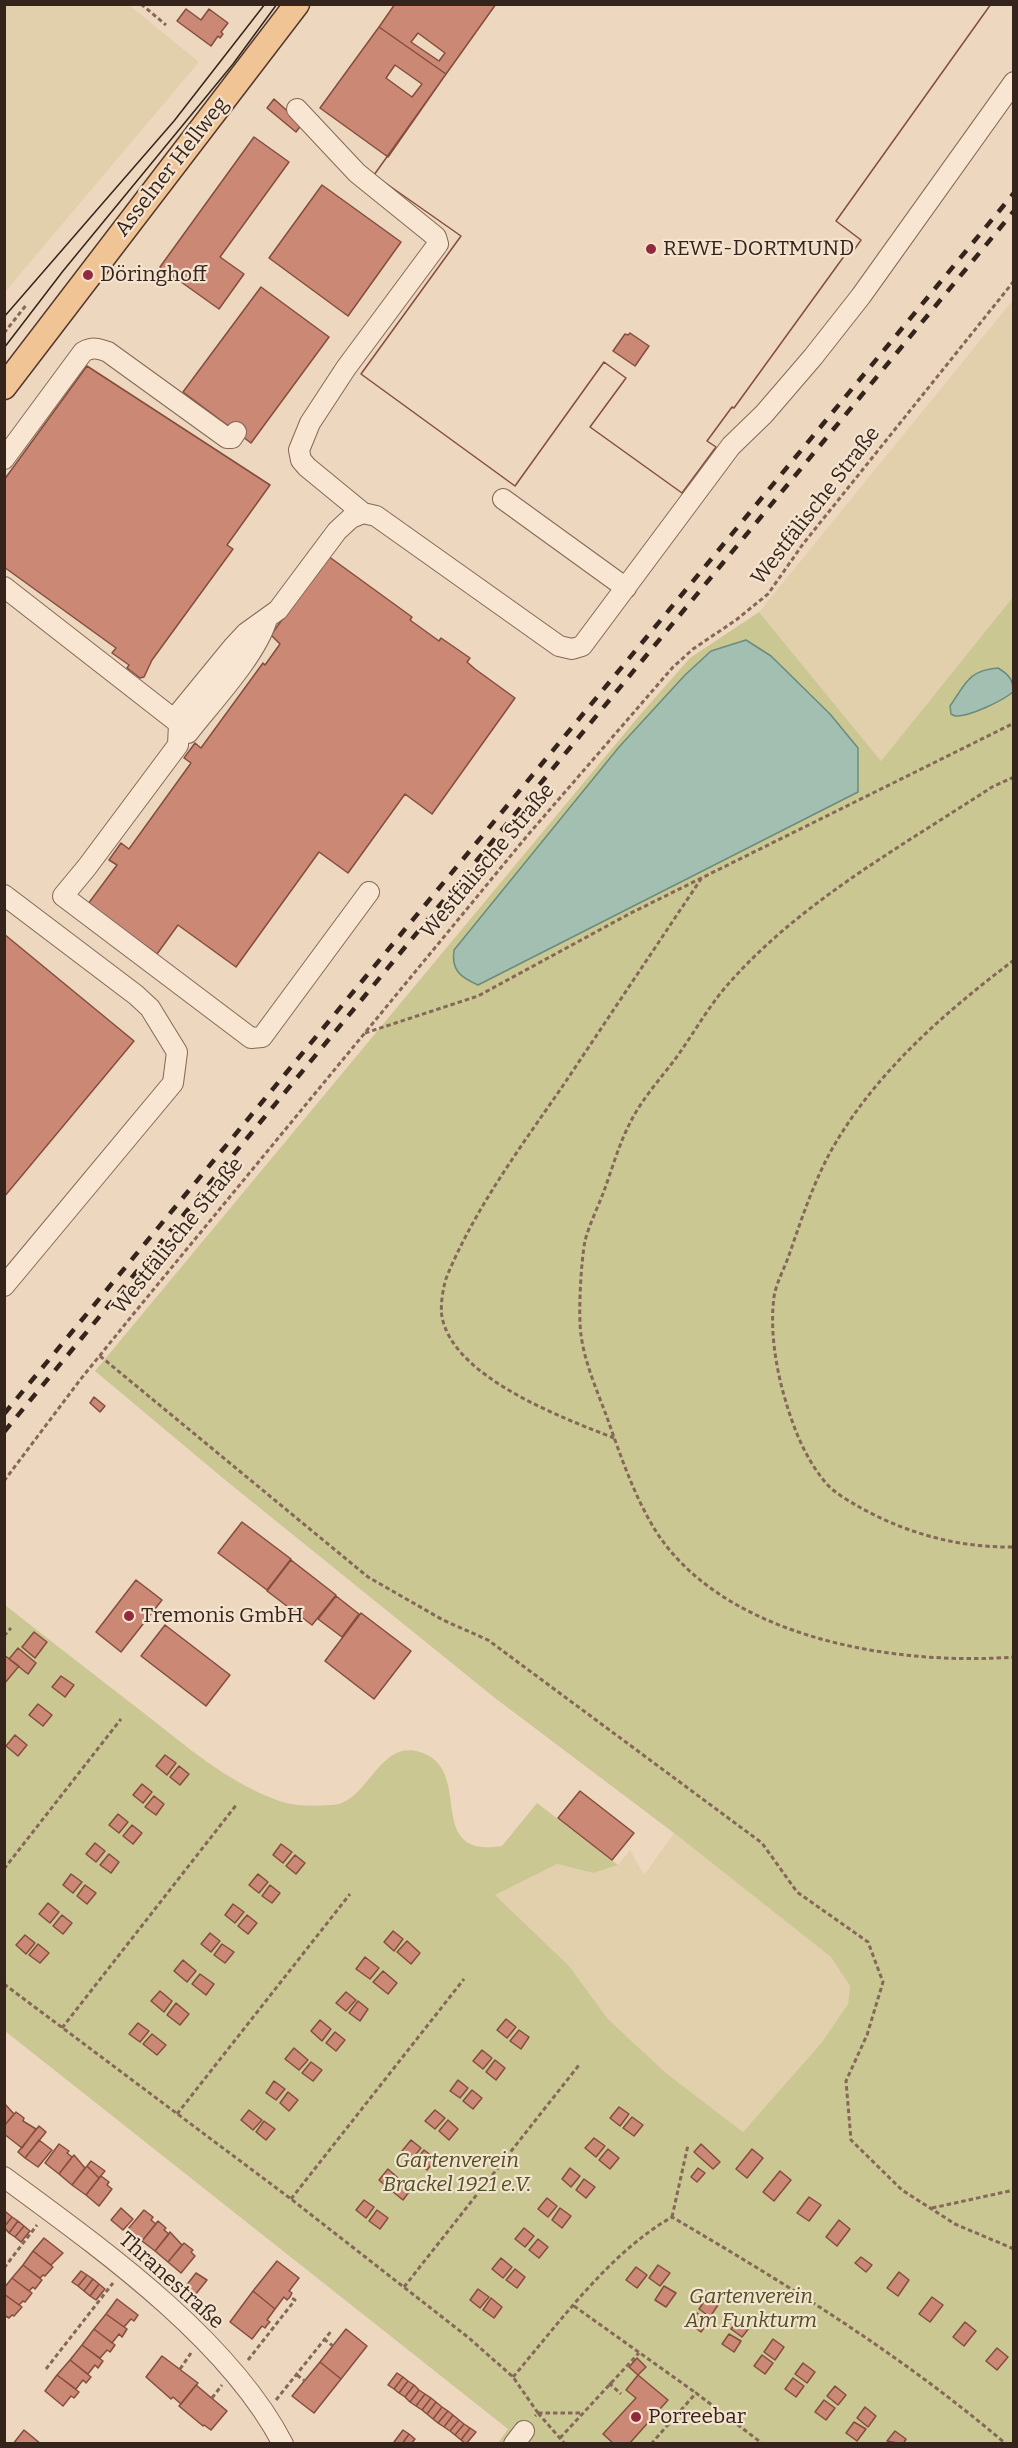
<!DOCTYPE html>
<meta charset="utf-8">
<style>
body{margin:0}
#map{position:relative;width:1018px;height:2448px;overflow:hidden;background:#edd7bf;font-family:Bitter,serif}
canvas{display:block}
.frame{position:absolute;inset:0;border:6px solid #35241c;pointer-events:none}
</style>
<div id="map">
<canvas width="1018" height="2448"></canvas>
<div class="frame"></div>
</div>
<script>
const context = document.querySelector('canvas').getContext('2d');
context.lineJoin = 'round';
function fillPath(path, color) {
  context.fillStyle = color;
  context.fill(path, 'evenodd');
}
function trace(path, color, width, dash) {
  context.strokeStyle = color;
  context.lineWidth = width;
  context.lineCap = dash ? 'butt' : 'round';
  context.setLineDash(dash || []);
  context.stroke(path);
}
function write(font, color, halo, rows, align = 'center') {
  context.font = font + ' Bitter,serif';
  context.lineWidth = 4.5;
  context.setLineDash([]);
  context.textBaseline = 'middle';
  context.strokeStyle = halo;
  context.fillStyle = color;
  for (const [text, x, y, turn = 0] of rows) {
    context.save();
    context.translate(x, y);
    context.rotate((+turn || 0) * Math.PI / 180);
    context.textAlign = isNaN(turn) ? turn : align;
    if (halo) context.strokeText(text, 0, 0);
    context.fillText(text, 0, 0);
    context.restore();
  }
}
const farmland = new Path2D(`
 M 5,4 L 129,5 L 199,62 L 5,292 Z
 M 1013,300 L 1013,597 L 881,761 L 759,612 Z
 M 674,1833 L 832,1957 L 850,1986 L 848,2004 L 822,2042 L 743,2132 L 666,2073 L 608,2019 L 569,1966 L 494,1895 L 557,1864 L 593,1873 L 618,1865 L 630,1850 L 644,1875 Z`);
const green = new Path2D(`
 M 1013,597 L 1013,2443 L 498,2443 L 508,2429 L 5,2031 L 5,1605 C 51,1641 98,1678 145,1714 C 186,1746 225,1780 274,1799 C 293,1807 312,1806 332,1805 C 368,1804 378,1739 420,1752 C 476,1769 422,1859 502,1846 L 537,1803 L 618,1865 L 593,1873 L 557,1864 L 495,1895 L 569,1966 L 608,2019 L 666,2073 L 743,2132 L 822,2042 L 848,2004 L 850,1986 L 831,1957 L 674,1833 L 495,1698 L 224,1479 L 95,1371 L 639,716 L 690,658 L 759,612 L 881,761 Z`);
const water = new Path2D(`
 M 746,640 L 771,656 L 830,714 L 858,748 L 858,792 L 478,985 C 460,977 451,970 454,950 L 619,747 L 685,675 L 711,651 Z
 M 998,668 C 1008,674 1014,680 1013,692 C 1002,701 969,717 955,716 L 951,714 L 950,706 C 966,683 969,670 998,668 Z`);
const building = new Path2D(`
 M 395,4 L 496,4 L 446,74 L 379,27 ZM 418,33 L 445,53 L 439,61 L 411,42 Z
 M 496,4 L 991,4 L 836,221 L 861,240 L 854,250 L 850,248 L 734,408 L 732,407 L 707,441 L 716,447 L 682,493 L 590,427 L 626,378 L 604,362 L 515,486 L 361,374 L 461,236 L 374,175 ZM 630,333 L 649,346 L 635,366 L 613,351 L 625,334 L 628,335 Z
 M 496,4 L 991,4 L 836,221 L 861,240 L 854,250 L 850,248 L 734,408 L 732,407 L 707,441 L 716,447 L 682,493 L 590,427 L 626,378 L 604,362 L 515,486 L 361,374 L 461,236 L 374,175 Z
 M 186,9 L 201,20 L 209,9 L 228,23 L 221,32 L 223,34 L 220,38 L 218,36 L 211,46 L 177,21 Z
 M 379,27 L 446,74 L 388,157 L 320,108 ZM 395,65 L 422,84 L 412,97 L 386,78 Z
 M 274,99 L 302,124 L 296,132 L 267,108 Z
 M 254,137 L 289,162 L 220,257 L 244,274 L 219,309 L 160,267 Z
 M 322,185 L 401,242 L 348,316 L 269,258 Z
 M 261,287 L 329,337 L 251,443 L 183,392 Z
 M 87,366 L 270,485 L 227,545 L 233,549 L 152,660 L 144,677 L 140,678 L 127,668 L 129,665 L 112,653 L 116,648 L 4,567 L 4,480 Z
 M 328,556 L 412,617 L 410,620 L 439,641 L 441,638 L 470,658 L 467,662 L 475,669 L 515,698 L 432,814 L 405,794 L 348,873 L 319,852 L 236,967 L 178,925 L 157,954 L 88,904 L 117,865 L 109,860 L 121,843 L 129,849 L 191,763 L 184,758 L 195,743 L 201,748 L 263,663 L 265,665 L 280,644 L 271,635 Z
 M 4,934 L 134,1041 L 4,1197 Z
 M 94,1397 L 105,1406 L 100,1412 L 90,1403 Z
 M 242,1522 L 291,1559 L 267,1590 L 218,1553 Z
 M 291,1560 L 336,1595 L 312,1625 L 267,1591 Z
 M 136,1580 L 162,1600 L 121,1652 L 96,1632 Z
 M 336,1596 L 359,1614 L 342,1637 L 318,1619 Z
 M 361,1613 L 411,1651 L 374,1699 L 325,1661 Z
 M 165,1625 L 230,1675 L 206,1706 L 141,1656 Z
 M 34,1632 L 47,1642 L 35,1658 L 22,1647 Z
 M 18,1648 L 36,1663 L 28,1674 L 9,1659 Z
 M 4,1655 L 19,1666 L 4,1684 Z
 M 61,1676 L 74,1685 L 65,1697 L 52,1687 Z
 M 38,1704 L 52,1715 L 43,1726 L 29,1715 Z
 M 15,1735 L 27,1745 L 18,1756 L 6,1746 Z
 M 165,1755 L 176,1763 L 167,1775 L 156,1766 Z
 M 179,1766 L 189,1774 L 180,1785 L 170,1777 Z
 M 142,1784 L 152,1792 L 143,1803 L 133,1795 Z
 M 580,1791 L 634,1833 L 612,1860 L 558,1818 Z
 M 154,1796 L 164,1804 L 156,1815 L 145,1807 Z
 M 118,1814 L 128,1822 L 119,1833 L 109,1825 Z
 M 132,1825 L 142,1833 L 133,1844 L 123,1836 Z
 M 95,1843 L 105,1851 L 96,1862 L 86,1854 Z
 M 281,1844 L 292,1852 L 283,1863 L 273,1855 Z
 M 109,1854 L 119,1862 L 111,1873 L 100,1865 Z
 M 295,1855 L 305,1863 L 296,1874 L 286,1866 Z
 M 71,1874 L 82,1882 L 73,1893 L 63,1885 Z
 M 258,1874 L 268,1882 L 259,1893 L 249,1885 Z
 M 85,1885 L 96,1893 L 87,1904 L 77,1896 Z
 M 270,1885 L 280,1893 L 272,1903 L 262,1896 Z
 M 48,1903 L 59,1912 L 50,1923 L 39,1914 Z
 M 233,1904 L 244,1912 L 235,1923 L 225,1915 Z
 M 62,1915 L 72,1923 L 63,1934 L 53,1926 Z
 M 247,1915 L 257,1923 L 248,1934 L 238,1926 Z
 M 393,1931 L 403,1939 L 394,1951 L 384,1942 Z
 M 210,1933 L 220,1941 L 211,1952 L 201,1944 Z
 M 25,1935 L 35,1943 L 26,1954 L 16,1945 Z
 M 407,1941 L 420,1953 L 411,1964 L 397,1952 Z
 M 38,1944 L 49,1953 L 40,1963 L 29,1955 Z
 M 222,1944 L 234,1952 L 225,1963 L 214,1955 Z
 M 365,1957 L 379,1968 L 370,1979 L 356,1969 Z
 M 183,1960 L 196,1971 L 187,1982 L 174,1971 Z
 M 383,1971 L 397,1983 L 388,1994 L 373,1982 Z
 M 200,1974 L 214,1984 L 206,1995 L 192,1984 Z
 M 160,1991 L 172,2001 L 164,2012 L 151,2001 Z
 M 346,1992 L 356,2000 L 346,2011 L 336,2003 Z
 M 358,2001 L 368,2009 L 360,2021 L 349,2013 Z
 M 176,2003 L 189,2014 L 180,2025 L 167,2015 Z
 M 506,2019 L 516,2027 L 507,2038 L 497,2030 Z
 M 320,2020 L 331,2029 L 322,2041 L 311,2031 Z
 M 138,2023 L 149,2031 L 140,2042 L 129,2034 Z
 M 519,2030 L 529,2037 L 521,2049 L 510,2041 Z
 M 335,2032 L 345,2040 L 336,2051 L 326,2043 Z
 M 152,2034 L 166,2045 L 157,2055 L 143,2044 Z
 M 294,2048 L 308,2060 L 299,2070 L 285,2059 Z
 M 482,2050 L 492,2058 L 483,2069 L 473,2061 Z
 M 495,2060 L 505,2068 L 496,2080 L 486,2072 Z
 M 311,2062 L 322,2070 L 313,2081 L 302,2073 Z
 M 458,2080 L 468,2088 L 460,2098 L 450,2091 Z
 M 274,2081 L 285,2089 L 276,2100 L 266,2093 Z
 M 472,2090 L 482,2098 L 473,2109 L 463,2101 Z
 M 288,2092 L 298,2100 L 289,2111 L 280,2103 Z
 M 4,2103 L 14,2114 L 4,2126 Z
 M 619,2107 L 629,2114 L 620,2126 L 610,2118 Z
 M 249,2110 L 262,2120 L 253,2130 L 241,2120 Z
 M 435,2110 L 445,2118 L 435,2129 L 425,2121 Z
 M 16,2112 L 24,2118 L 23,2121 L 36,2129 L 22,2148 L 4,2134 L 4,2126 Z
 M 632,2117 L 643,2125 L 634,2136 L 623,2128 Z
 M 448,2120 L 458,2129 L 449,2140 L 439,2131 Z
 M 264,2121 L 275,2129 L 266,2140 L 256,2132 Z
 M 39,2126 L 46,2132 L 25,2158 L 18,2152 Z
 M 594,2138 L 605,2146 L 596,2157 L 585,2148 Z
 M 39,2140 L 52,2150 L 38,2167 L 25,2158 Z
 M 411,2140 L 421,2148 L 412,2159 L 402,2151 Z
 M 59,2144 L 69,2151 L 67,2153 L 72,2157 L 59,2174 L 45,2163 Z
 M 701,2144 L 720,2162 L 713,2169 L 694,2152 Z
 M 608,2149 L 619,2158 L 610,2169 L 599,2160 Z
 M 752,2149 L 763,2158 L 747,2178 L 736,2169 Z
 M 424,2150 L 436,2159 L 427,2170 L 415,2161 Z
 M 74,2155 L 85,2168 L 72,2185 L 59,2174 Z
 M 91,2161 L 105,2171 L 99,2178 L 87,2166 Z
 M 87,2166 L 99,2178 L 86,2195 L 72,2185 Z
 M 570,2168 L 580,2176 L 571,2187 L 562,2179 Z
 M 698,2168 L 705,2173 L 697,2182 L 691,2177 Z
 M 388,2169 L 398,2178 L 389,2189 L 379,2180 Z
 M 780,2171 L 791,2180 L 774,2201 L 763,2192 Z
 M 101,2176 L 109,2182 L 107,2185 L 112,2189 L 99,2206 L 86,2195 Z
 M 584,2179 L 595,2187 L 586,2198 L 576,2190 Z
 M 402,2180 L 412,2188 L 403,2200 L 392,2191 Z
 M 809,2197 L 821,2205 L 809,2221 L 797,2213 Z
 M 547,2198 L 557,2206 L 548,2217 L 538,2209 Z
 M 364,2200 L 374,2207 L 366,2218 L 356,2210 Z
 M 121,2208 L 133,2219 L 123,2230 L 111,2220 Z
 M 560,2208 L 571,2216 L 562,2228 L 552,2220 Z
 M 144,2210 L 153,2217 L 151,2220 L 156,2224 L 142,2241 L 128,2229 Z
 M 377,2210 L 388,2218 L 380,2229 L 369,2221 Z
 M 6,2212 L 12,2217 L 4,2227 L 4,2215 Z
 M 12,2217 L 18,2221 L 9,2233 L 4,2227 Z
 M 839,2220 L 850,2229 L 837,2246 L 826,2237 Z
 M 18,2221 L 24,2226 L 15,2237 L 9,2233 Z
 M 158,2221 L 166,2228 L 164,2230 L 169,2234 L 155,2251 L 142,2241 Z
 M 24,2226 L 30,2231 L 21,2242 L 15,2237 Z
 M 524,2228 L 534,2236 L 525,2247 L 515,2239 Z
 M 170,2232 L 182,2245 L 168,2262 L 155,2251 Z
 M 44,2238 L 63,2253 L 51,2265 L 33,2251 Z
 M 538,2239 L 548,2247 L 539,2258 L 529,2250 Z
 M 184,2243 L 193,2250 L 191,2252 L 195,2256 L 181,2273 L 168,2262 Z
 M 33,2251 L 53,2267 L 45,2276 L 43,2275 L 40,2278 L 23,2265 Z
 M 861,2257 L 872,2265 L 866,2272 L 855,2263 Z
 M 501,2258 L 512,2267 L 503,2278 L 492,2269 Z
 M 277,2261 L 299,2278 L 289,2291 L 292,2293 L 290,2297 L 287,2300 L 284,2297 L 275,2309 L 253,2291 Z
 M 23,2265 L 42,2280 L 35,2289 L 33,2287 L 29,2291 L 12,2278 Z
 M 658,2265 L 670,2273 L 660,2286 L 649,2278 Z
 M 636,2267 L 647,2275 L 637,2288 L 626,2280 Z
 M 515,2269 L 525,2277 L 517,2288 L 506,2280 Z
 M 81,2271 L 87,2275 L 78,2286 L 72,2282 Z
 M 899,2272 L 909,2280 L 898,2296 L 887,2288 Z
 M 196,2273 L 207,2280 L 195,2295 L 185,2287 Z
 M 87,2275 L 93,2279 L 84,2291 L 78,2286 Z
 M 12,2278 L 32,2293 L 25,2302 L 23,2301 L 19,2305 L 4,2294 L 4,2288 Z
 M 93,2279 L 99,2284 L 90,2296 L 84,2291 Z
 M 99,2284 L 105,2289 L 96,2300 L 90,2296 Z
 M 664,2286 L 676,2293 L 666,2307 L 655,2300 Z
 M 478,2289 L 489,2297 L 480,2308 L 470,2300 Z
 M 253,2291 L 275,2309 L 267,2320 L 270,2322 L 267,2325 L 265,2328 L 262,2326 L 252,2339 L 230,2322 Z
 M 4,2294 L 22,2307 L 14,2316 L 12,2315 L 9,2318 L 4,2315 Z
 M 707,2297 L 718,2305 L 710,2317 L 699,2309 Z
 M 932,2297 L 943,2305 L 930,2322 L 919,2314 Z
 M 491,2298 L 502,2307 L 494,2318 L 483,2310 Z
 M 117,2299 L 138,2315 L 134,2321 L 131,2319 L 124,2327 L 106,2314 Z
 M 697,2313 L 709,2321 L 701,2332 L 690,2324 Z
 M 106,2314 L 127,2329 L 122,2337 L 119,2334 L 112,2343 L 94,2329 Z
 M 738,2319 L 750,2327 L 742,2337 L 731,2329 Z
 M 965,2322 L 976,2331 L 964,2346 L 953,2337 Z
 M 94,2329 L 115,2345 L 110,2352 L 107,2350 L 100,2358 L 82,2345 Z
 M 346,2329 L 367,2346 L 341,2379 L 320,2362 Z
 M 729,2334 L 741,2341 L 734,2352 L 722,2344 Z
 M 773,2339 L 784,2347 L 775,2360 L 764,2352 Z
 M 82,2345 L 103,2361 L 98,2368 L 95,2365 L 88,2374 L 70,2360 Z
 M 997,2348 L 1008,2357 L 997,2370 L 986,2361 Z
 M 762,2355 L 773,2363 L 765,2374 L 754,2366 Z
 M 162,2356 L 198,2383 L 181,2404 L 173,2397 L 171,2399 L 146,2377 Z
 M 637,2358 L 646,2367 L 638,2375 L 629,2367 Z
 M 70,2360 L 91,2377 L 86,2383 L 83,2380 L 76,2389 L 57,2375 Z
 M 320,2362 L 341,2379 L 314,2413 L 292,2396 Z
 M 803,2363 L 815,2372 L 807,2383 L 795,2374 Z
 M 397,2373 L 403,2377 L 394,2389 L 388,2385 Z
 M 57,2375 L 79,2392 L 74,2398 L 71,2396 L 63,2406 L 45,2391 Z
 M 638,2375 L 668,2400 L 629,2444 L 614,2444 L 603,2434 L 636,2398 L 626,2390 Z
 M 403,2377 L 408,2381 L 399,2393 L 394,2389 Z
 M 793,2378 L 804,2386 L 796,2397 L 785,2389 Z
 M 408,2381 L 414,2385 L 405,2397 L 399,2393 Z
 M 196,2385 L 227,2411 L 211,2430 L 204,2425 L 203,2426 L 179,2406 Z
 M 414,2385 L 419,2390 L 410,2402 L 405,2397 Z
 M 835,2386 L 846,2395 L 838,2405 L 827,2396 Z
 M 419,2390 L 425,2394 L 416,2406 L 410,2402 Z
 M 425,2394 L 431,2398 L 422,2410 L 416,2406 Z
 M 431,2398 L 436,2402 L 427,2414 L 422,2410 Z
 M 824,2400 L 835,2408 L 826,2420 L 815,2412 Z
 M 436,2402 L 442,2407 L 433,2419 L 427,2414 Z
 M 442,2407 L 448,2411 L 438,2423 L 433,2419 Z
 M 865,2407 L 876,2416 L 868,2427 L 857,2418 Z
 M 448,2411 L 453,2415 L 444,2427 L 438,2423 Z
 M 453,2415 L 459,2420 L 450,2431 L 444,2427 Z
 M 459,2420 L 464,2424 L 455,2435 L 450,2431 Z
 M 854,2422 L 866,2429 L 857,2441 L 846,2433 Z
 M 464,2424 L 470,2428 L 461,2440 L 455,2435 Z
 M 470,2428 L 476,2432 L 466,2444 L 461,2440 Z
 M 24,2430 L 41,2444 L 13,2444 Z
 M 403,2430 L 409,2434 L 402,2444 L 396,2444 L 394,2442 Z
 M 895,2431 L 906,2439 L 903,2444 L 887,2441 Z
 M 409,2434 L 415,2439 L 411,2444 L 402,2444 Z`);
const path = new Path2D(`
 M 141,4 L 166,25
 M 4,333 L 27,304
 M 1014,777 L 992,787 C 902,846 802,901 730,982 C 710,1004 694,1033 676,1058 C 661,1078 641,1100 630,1123 C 619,1144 612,1169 604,1191 C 598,1207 589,1225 585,1241 C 581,1261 578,1315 581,1335 C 585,1365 599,1395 609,1423 C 622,1460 636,1500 657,1533 C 727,1639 897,1666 1014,1657
 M 1014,960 C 944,1013 876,1072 832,1149 C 813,1183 801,1221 788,1258 C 783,1271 776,1284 774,1297 C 770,1328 775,1362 783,1392 C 792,1424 803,1455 825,1482 C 834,1493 849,1501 861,1508 C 908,1534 960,1548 1014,1547
 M 365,1033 L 478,996 L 629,914 L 1014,723
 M 100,1356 L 368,1577 L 443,1620 L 488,1640 L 762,1843 L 797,1892 L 868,1942 L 883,1982 L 867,2035 L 846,2081 L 851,2140 L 902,2190 L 955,2224 L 1014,2249
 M 614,1438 C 563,1418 454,1378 442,1317 C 440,1307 443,1286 447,1276 C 475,1209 519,1149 560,1090 C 607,1020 654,949 701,879
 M 4,1481 L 80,1380 L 135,1312 L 527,836 L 673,667 L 693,649 L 736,620 L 768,594 L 803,544 L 1014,281
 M 4,1636 L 11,1628
 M 4,1869 L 121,1719
 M 4,1984 L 291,2199 L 469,2338 L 513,2377 L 538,2413 L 535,2416
 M 62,2028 L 237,1804
 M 177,2114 L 350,1894
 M 291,2199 L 464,1979
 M 932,2208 L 1014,2190
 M 672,2217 L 688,2145
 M 4,2268 L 37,2225
 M 404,2287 L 579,2065
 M 574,2306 L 696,2393
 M 324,2339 L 333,2346
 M 248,2360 L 295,2300 L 290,2297
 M 46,2369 L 113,2283
 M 180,2369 L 191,2353
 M 297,2375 L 305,2381
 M 513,2377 C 560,2322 609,2253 672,2217 C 788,2285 903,2356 1006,2444
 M 609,2383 L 621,2394
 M 212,2398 L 222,2385
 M 276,2400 L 332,2330
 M 538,2413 L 581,2413
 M 538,2413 L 565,2444
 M 560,2438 L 639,2353
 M 651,2444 L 696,2393 L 763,2444`);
const minor = new Path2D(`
 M 297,109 L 357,173 L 430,232 L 436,237 L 438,244 L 346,368 L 310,423 L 299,450 L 301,460 L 307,467 L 363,513
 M 4,459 L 83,352 C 92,347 98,348 108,352 L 227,438 L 232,438 L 236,432
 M 503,499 L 626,588
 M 4,587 L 176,721 L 188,733 C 212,702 256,656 267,619
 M 174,719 L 233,647 L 246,633 L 278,610 L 337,531 L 351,518 L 363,513 L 376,516 L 559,646 L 572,649 L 582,646 L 731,446 L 764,414 L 813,357 L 861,296 L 1014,82
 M 179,724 L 178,745 L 87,867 L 63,896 L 251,1038 L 262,1037 L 369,892
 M 4,895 L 136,995 L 150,1008 L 177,1052 L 173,1083 L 4,1286
 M 4,2177 C 99,2247 228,2338 283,2444
 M 514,2444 L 524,2431`);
const major = new Path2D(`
 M 4,387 L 297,4`);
const tram = new Path2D(`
 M 4,317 L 174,121 L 265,4
 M 4,348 L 63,271 L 233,64 L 277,4`);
const rail = new Path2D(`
 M 4,1414 L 1014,193
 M 4,1432 L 1014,211`);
const markers = [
 [651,249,6,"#93293d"],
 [88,275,6,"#93293d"],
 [129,1616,6,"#93293d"],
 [636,2417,6,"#93293d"]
];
const streetNames = [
 ["Asselner Hellweg",172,167,-52],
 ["Westfälische Straße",816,506,-52],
 ["Westfälische Straße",488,861,-50],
 ["Westfälische Straße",178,1236,-51],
 ["Thranestraße",171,2281,42]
];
const poiNames = [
 ["REWE-DORTMUND",663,249],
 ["Döringhoff",100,275],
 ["Tremonis GmbH",141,1616],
 ["Porreebar",648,2417]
];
const parkNames = [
 ["Gartenverein",457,2161],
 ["Brackel 1921 e.V.",457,2185],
 ["Gartenverein",751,2297],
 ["Am Funkturm",751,2321]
];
fillPath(farmland, '#e2d0ac');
fillPath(green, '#cac793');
fillPath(water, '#a2bfb1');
trace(water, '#6a8c7d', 1.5);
fillPath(building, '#cb8975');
trace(building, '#844d3e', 1.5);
trace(minor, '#856858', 22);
trace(major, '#53372c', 27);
trace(path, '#856858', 3, [4.5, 3]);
trace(minor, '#f8e6d2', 20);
trace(major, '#f1c496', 24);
trace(tram, '#35241c', 1.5);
trace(rail, '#35241c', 4.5, [10, 10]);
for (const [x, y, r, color] of markers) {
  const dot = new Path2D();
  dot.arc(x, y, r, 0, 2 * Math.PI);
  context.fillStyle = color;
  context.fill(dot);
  trace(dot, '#f4e3ce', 2);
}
write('21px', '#35241c', '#f4e3ce', streetNames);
write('21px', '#35241c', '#f4e3ce', poiNames, 'left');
write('italic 21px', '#4e5123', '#f4e3ce', parkNames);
</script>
